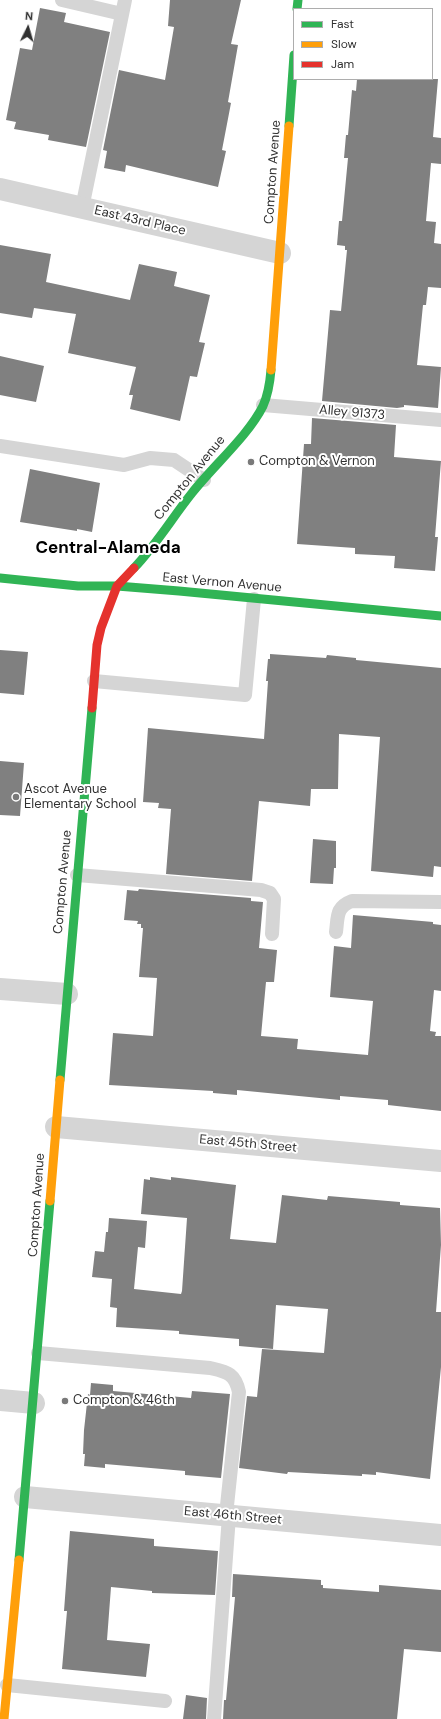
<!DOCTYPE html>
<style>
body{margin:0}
#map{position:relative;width:441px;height:1719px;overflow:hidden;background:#fff;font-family:"DM Sans",sans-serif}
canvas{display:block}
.legend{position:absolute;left:293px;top:8px;width:140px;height:72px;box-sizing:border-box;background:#fff;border:1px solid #adadad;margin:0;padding:5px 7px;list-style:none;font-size:12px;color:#313131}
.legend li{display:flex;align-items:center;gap:8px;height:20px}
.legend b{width:20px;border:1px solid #adadad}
.north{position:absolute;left:8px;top:8px;width:40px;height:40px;-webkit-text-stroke:3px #fff;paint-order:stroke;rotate:5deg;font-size:11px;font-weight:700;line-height:16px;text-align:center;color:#313131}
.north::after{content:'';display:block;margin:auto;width:14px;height:18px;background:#313131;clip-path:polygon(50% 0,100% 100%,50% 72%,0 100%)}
</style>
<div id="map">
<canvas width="441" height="1719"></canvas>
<ul class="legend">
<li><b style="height:5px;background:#30b455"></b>Fast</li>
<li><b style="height:5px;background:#ff9f0a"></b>Slow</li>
<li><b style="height:5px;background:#e5322d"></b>Jam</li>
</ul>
<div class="north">N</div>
</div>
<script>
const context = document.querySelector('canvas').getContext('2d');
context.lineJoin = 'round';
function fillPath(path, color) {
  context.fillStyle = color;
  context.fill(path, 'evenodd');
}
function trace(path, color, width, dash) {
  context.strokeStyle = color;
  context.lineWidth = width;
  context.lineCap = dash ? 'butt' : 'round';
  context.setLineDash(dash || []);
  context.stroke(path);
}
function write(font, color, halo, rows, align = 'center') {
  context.font = font + ' "DM Sans",sans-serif';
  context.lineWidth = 4;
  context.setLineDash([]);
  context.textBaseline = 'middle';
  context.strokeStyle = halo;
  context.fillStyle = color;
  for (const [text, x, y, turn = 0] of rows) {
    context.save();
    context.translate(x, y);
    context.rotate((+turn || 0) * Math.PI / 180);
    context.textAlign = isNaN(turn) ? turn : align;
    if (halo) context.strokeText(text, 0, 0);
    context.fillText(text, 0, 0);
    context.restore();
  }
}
const building = new Path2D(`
 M 170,0 L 241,0 L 231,44 L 238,45 L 228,102 L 231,103 L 222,150 L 226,151 L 218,187 L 126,165 L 125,172 L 104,168 L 107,151 L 103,150 L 119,70 L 165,80 L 174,27 L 168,26 Z
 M 40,8 L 66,13 L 64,22 L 110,32 L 86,147 L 48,140 L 49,135 L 14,129 L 16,122 L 6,120 L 20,48 L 32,50 Z
 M 357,79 L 438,79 L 433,137 L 441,138 L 441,164 L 431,163 L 426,221 L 436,222 L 434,243 L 441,244 L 441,288 L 428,287 L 426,305 L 423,305 L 417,365 L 441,367 L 438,408 L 404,405 L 404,407 L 397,408 L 322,401 L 330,310 L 341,311 L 347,250 L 345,250 L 345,246 L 337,245 L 339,221 L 342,221 L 348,158 L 344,158 L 346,135 L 348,135 L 352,90 L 356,91 Z
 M 0,245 L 51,254 L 46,282 L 130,300 L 139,264 L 177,272 L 174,286 L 210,295 L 199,342 L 205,343 L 197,377 L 190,376 L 180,421 L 130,409 L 133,395 L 129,395 L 136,367 L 68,353 L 76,314 L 34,308 L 32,318 L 0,313 Z
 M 0,356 L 44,366 L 36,402 L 0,395 Z
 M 312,418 L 396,425 L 394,457 L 441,461 L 435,537 L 438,537 L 435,571 L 394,568 L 395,556 L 355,554 L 355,548 L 297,544 L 304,444 L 311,444 Z
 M 30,469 L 100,483 L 92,532 L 77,529 L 77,531 L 20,522 Z
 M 0,650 L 28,652 L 24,695 L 0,693 Z
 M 270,654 L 326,658 L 327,655 L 356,658 L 356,660 L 441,668 L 441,867 L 434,866 L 433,877 L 371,871 L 380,737 L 339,734 L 338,789 L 311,789 L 310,806 L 259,801 L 252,881 L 166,874 L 171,809 L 158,808 L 159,803 L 143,802 L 148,728 L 264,739 L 268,681 L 266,681 L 268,659 L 270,659 Z
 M 0,761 L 24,763 L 20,816 L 0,815 Z
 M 313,839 L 336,841 L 336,868 L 334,868 L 333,884 L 310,883 Z
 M 139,889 L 251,898 L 251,901 L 263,902 L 259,948 L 277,950 L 274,982 L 266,982 L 261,1036 L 298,1039 L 297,1049 L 368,1055 L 373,1001 L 330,997 L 334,946 L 351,948 L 353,915 L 433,922 L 433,924 L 441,925 L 441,991 L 434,990 L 430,1031 L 436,1032 L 435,1036 L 441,1036 L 441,1111 L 388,1105 L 388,1100 L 340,1096 L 340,1100 L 237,1090 L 237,1095 L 213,1093 L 213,1091 L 109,1085 L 113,1033 L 153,1036 L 157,978 L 139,977 L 143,928 L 141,928 L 141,924 L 137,924 L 138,921 L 124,920 L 127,890 L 138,891 Z
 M 150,1177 L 171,1180 L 171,1177 L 236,1185 L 230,1239 L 276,1243 L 282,1195 L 327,1200 L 328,1196 L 400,1202 L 400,1205 L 440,1208 L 441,1245 L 436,1312 L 441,1312 L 441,1367 L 430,1479 L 376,1472 L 376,1475 L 362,1474 L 362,1476 L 288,1472 L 287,1474 L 239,1468 L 247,1396 L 257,1397 L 262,1349 L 324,1353 L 328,1309 L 276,1305 L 273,1349 L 239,1346 L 239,1339 L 179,1334 L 179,1331 L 116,1327 L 117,1308 L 110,1307 L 112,1279 L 92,1277 L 95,1251 L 104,1252 L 106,1232 L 108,1232 L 109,1218 L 147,1221 L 145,1248 L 138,1247 L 134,1289 L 181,1294 L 182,1291 L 187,1218 L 141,1214 L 144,1179 L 150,1180 Z
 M 91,1383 L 113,1385 L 113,1391 L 191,1398 L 192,1391 L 230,1394 L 221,1478 L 185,1475 L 185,1471 L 105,1464 L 105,1468 L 84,1466 L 85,1454 L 83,1454 L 84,1430 L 88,1394 L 90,1395 Z
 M 70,1531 L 154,1539 L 154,1546 L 218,1551 L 215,1595 L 152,1593 L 152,1591 L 111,1587 L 107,1640 L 150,1644 L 146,1677 L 62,1669 L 67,1611 L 64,1611 Z
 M 233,1574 L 321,1580 L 321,1585 L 323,1585 L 323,1588 L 379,1592 L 379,1585 L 441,1590 L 441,1652 L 404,1649 L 397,1719 L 223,1719 L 224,1700 L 226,1700 L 235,1597 L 232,1597 Z
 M 186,1695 L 207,1698 L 206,1719 L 183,1719 Z`);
const lane = new Path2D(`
 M 62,0 L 122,14
 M 82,208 L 125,0
 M 263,405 L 441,420
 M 0,446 L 124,465 L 150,458 L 174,460 L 204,480
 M 94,681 L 245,695 L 254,599
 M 77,875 L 261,890 L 270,893 L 274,899 L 272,934
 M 336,932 C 338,916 336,907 352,901 L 441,902
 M 38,1353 L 210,1368 C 227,1372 235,1373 239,1392 L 226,1515
 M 7,1685 L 165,1701
 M 214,1719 L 229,1516`);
const street = new Path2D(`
 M 0,189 L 280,253
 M 0,989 L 67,994
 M 56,1127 L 441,1161
 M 0,1400 L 34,1403
 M 25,1497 L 441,1535`);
const fast = new Path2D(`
 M 297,9 L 298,0
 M 289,126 L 294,55
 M 134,568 C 156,545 172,518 192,493 C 213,466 248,436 263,406 C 268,395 270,382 271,370
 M 0,578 L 78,586 L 117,586 L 179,591 L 441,616
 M 60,1080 L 92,708
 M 19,1560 L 50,1201`);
const slow = new Path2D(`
 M 271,370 L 289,126
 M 50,1201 L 60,1080
 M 4,1719 L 19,1560`);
const jam = new Path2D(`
 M 92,708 L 97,645 L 101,628 L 117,586 L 134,568`);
const markers = [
 [251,462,4,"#797979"],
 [16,797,4,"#797979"],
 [65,1401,4,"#797979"]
];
const streetNames = [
 ["Compton Avenue",273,172,-86],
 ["East 43rd Place",140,221,13],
 ["Alley 91373",352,413,5],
 ["Compton Avenue",190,478,-51],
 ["East Vernon Avenue",222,583,5],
 ["Compton Avenue",63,882,-85],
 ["East 45th Street",248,1144,5],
 ["Compton Avenue",37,1205,-86],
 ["East 46th Street",233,1516,5]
];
const poiNames = [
 ["Compton & Vernon",259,462],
 ["Ascot Avenue",24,790],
 ["Elementary School",24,805],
 ["Compton & 46th",73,1401]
];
const districtNames = [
 ["Central-Alameda",108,549]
];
fillPath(building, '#808080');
trace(lane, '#d5d5d5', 14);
trace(street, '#d5d5d5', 22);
trace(fast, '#30b455', 9);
trace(slow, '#ff9f0a', 9);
trace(jam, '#e5322d', 9);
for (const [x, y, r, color] of markers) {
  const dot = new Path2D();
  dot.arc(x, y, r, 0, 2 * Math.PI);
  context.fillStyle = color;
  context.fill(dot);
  trace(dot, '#fff', 1.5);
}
write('13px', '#313131', '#fff', streetNames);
write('13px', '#313131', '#fff', poiNames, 'left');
write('bold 17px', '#000', '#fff', districtNames);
</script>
